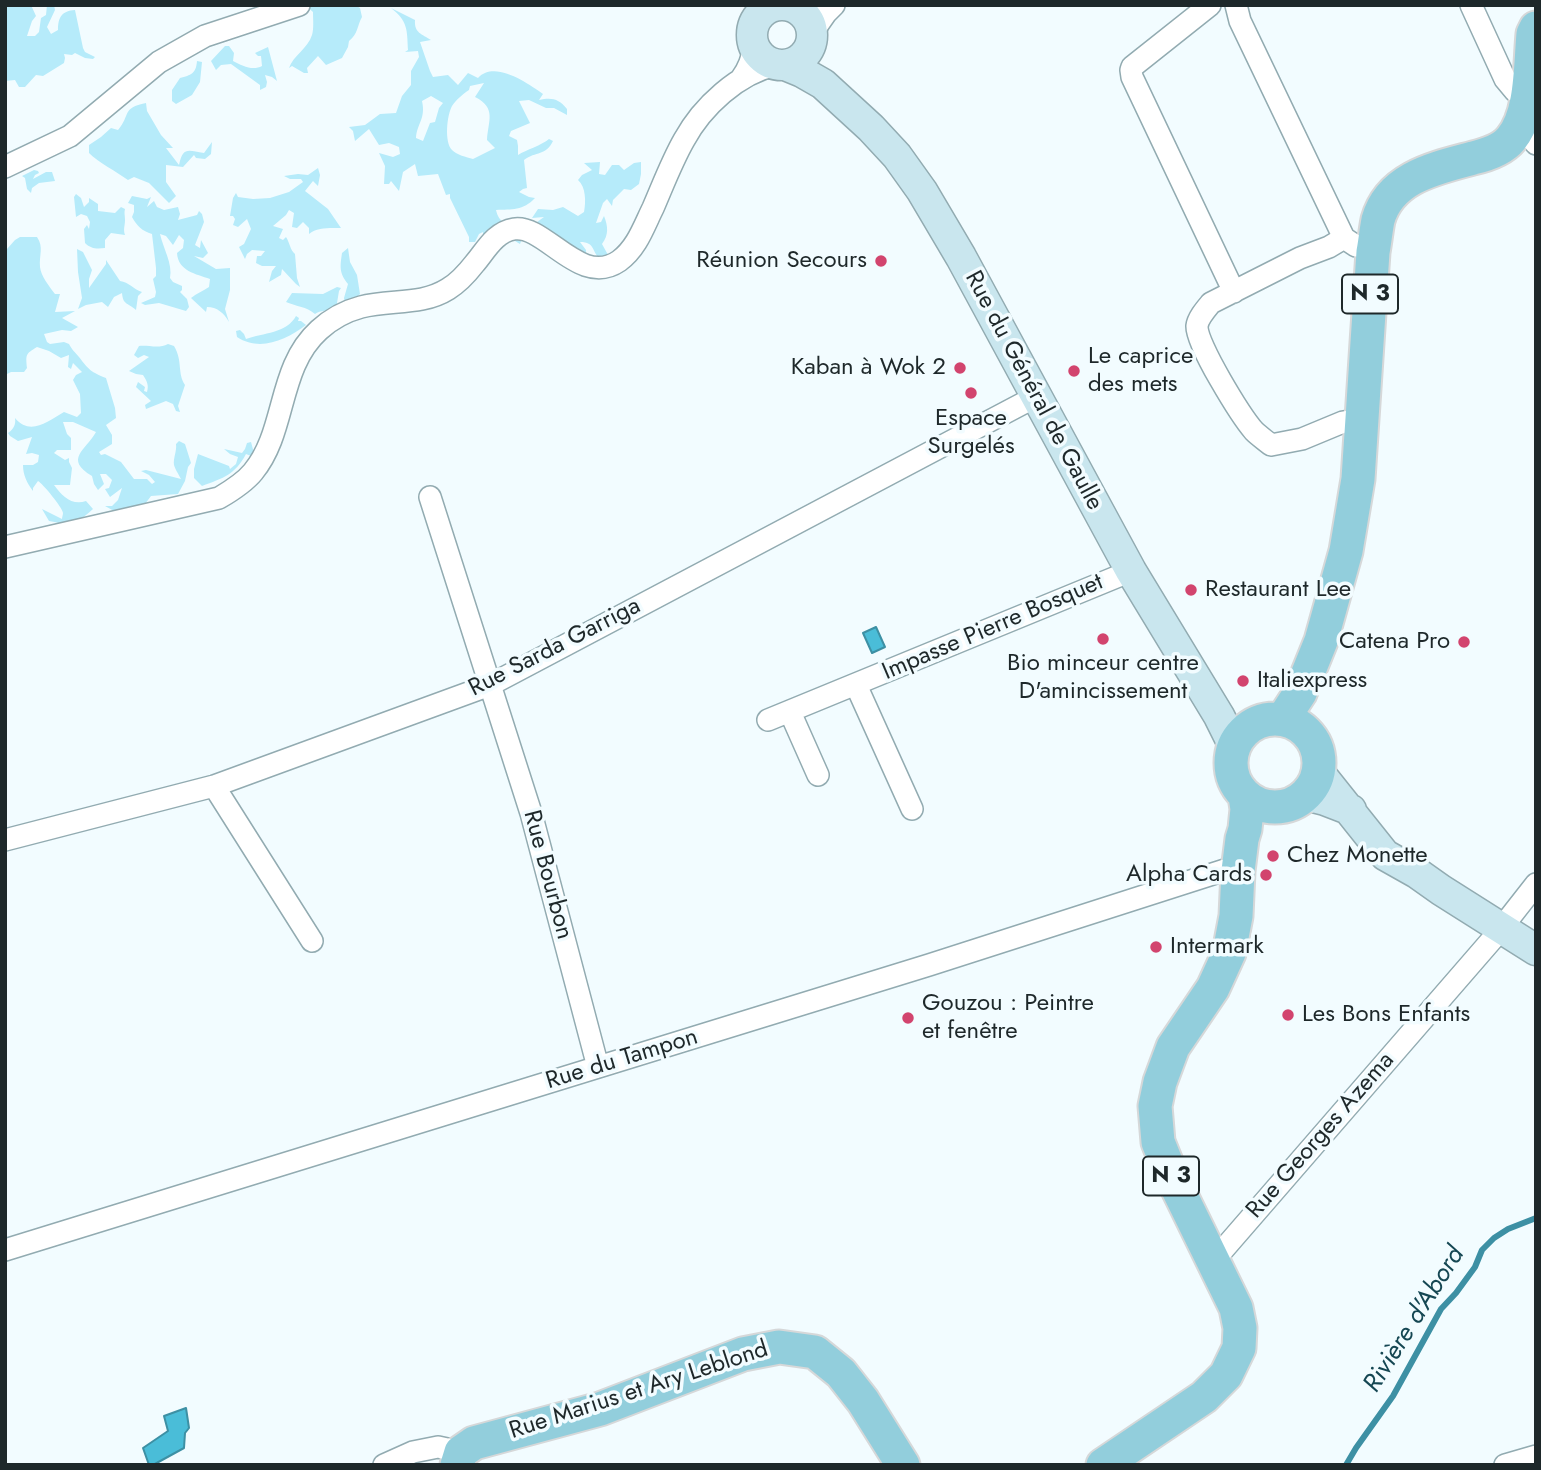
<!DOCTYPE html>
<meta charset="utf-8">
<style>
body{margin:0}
#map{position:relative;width:1541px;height:1470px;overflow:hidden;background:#f2fcff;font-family:Jost,sans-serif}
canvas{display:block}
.frame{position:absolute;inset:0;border:7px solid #1e282a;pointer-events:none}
</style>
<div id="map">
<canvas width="1541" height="1470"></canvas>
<div class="frame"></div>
</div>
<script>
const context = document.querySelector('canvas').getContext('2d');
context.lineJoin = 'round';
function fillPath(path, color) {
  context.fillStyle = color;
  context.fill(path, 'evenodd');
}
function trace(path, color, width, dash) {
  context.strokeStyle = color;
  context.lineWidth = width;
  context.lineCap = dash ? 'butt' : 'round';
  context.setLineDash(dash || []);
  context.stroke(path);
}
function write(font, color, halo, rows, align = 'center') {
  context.font = font + ' Jost,sans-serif';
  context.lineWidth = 7;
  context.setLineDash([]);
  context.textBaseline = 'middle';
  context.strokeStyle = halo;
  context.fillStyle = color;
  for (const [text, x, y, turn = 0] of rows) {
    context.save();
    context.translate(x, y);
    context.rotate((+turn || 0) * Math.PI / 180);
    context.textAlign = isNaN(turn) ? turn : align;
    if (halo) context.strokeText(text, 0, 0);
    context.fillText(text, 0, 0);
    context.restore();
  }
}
const green = new Path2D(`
 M 5,5 L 31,5 L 36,16 L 32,21 L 27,36 L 35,36 L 39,32 L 41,18 L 46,15 L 47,5 L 54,5 L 55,10 L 47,27 L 51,34 L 58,30 C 58,17 62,11 75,10 L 83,48 L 85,52 L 95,57 L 93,59 L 85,58 L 75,53 L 72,55 L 64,54 L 65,58 L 64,63 L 43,76 L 36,75 L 25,87 L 19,87 L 15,80 L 5,81 Z
 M 298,5 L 355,5 L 360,8 L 362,17 C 357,26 358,34 349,41 L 348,47 L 342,58 L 326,65 L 318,56 L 307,68 L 308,73 L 304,73 L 292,66 L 289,68 C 293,56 308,48 312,35 C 314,29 313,19 313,12 L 305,5 Z
 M 391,8 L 415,20 C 414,33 422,34 431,40 L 420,42 L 430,71 L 433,77 L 448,75 L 458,85 L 468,73 L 478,78 C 495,60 527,83 543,94 L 539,100 C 552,97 559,99 567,109 L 567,115 L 554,108 L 546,108 L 529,100 L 519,101 L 530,123 L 511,131 L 509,136 L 517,140 L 518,146 L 518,155 C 526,150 542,145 549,139 L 553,141 C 546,156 536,151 524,160 L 527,188 L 523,189 L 519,192 L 529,197 L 535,198 C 523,211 512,209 496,210 C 499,223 507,225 518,229 L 526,217 L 524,233 L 520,244 L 510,238 L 483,236 L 483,232 L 479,234 L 475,242 L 469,242 L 469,237 L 450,198 L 450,194 L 446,195 L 438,174 L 418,176 L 415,164 L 403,172 L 399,191 L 391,181 L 389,184 L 384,184 L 385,166 L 379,153 L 393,157 L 400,154 L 399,147 L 389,143 L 379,145 L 369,129 L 355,141 L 353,131 L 349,127 L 365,125 L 380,114 L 396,113 L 402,96 L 411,85 L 411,71 L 419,57 L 418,51 L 405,52 L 408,50 C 407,30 408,21 391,8 ZM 484,83 L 475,97 C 497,108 488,121 487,140 L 495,148 L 473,159 C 466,157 457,155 452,150 C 444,142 447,115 452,106 C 456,100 463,94 469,90 L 470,86 ZM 431,96 L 443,103 L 439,108 L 435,122 L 430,123 L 423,141 L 416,138 C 417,123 426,119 422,101 Z
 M 225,46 L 229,46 L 234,53 L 233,61 C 242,66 253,71 262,66 L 261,56 L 258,56 L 255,53 L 268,47 L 277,81 L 272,77 L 265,75 L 267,82 L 266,87 L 260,90 L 260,85 L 231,64 L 221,65 L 216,70 L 211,61 Z
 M 197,61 L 202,62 L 200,82 L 192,95 L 176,104 L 172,101 L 172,90 L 180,78 C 191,75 196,74 197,61 Z
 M 146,103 L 147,111 L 161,135 L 173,148 L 166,148 L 179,165 C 183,147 187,150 204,153 L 212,142 L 211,154 L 205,159 L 196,158 L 194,155 L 183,167 L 166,165 L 166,182 L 176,196 L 169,203 L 149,183 L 134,177 L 128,180 C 117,172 98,162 89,153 L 89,145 L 101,137 L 111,128 L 118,130 C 131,115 121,108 146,103 Z
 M 600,162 L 599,174 L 605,175 L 612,165 L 619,165 L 624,170 L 634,163 L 641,162 L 641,174 L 639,184 L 631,190 L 624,189 L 613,200 L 612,206 L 607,199 L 603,203 L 596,223 L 601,222 L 604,216 C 608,226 609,235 602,244 L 613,264 C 609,263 605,262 601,260 C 591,252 596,242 580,242 L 586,250 L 586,256 L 543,227 L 530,227 L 544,217 L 532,218 L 538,209 L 553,210 L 563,207 L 578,216 L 584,212 C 586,202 586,187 578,180 L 582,175 L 592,170 L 584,163 Z
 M 318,168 L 320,175 L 318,186 L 313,181 L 305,191 L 328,209 L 341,228 C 330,228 317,227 309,234 L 309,228 L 303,222 L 297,228 L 292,227 L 294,213 L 289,210 L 286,215 L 273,226 L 283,229 L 279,238 L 283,240 L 286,237 C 290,243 290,250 295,254 L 297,278 L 300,287 L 296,284 L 282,269 L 281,275 L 269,282 L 272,271 L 276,266 L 262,266 L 256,263 L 257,256 L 261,256 L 265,251 L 252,250 L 247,254 L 245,259 L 239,247 L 244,244 L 251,229 L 247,219 L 238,227 L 233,225 L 235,219 L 233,216 L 230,216 L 233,198 L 236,193 L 238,197 L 253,199 L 270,198 L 289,192 L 303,182 L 301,179 L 290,179 L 284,176 L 298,174 L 308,175 Z
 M 34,170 L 38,171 L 39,173 L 35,175 L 33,179 L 46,172 L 52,172 L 55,181 L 39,183 L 32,188 L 31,193 L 27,189 L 25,178 L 22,176 Z
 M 76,194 L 81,198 L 84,207 L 89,202 L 89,198 L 98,204 L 98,211 L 115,213 L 121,207 L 125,209 C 124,213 125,215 125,220 C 125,226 123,229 125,235 L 111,233 L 105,240 L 105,248 C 97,249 91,249 85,243 L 84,229 L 87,225 L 89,229 L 90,222 L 87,216 L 81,214 L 76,217 L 74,197 Z
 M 132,196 L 147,199 L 151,197 L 147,207 L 154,201 L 157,207 L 164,210 L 178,207 L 180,214 L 178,220 L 197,215 L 199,211 L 202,214 L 204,222 L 195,245 L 200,248 L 201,240 L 208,253 L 203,258 L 194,256 L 216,269 L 230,268 L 230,290 L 225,309 L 229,322 C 224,313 217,307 207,307 L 206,312 L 191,298 C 197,293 203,291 209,287 L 210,279 C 196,274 178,271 177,253 L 183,248 L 184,240 L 179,235 L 173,245 L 166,236 L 160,234 C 163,248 173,264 170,278 L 173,282 L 182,286 L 182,290 L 180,292 L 187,299 L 189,307 L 186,311 L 159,303 L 145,305 L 141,303 L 155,297 L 156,292 L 153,279 L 156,276 L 156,268 L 152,234 C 142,231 137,226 132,217 L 134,212 L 134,205 L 128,203 Z
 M 20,237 L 37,237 C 44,247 39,255 40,267 C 41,276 49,286 55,294 L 60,294 L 55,312 L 75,311 L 62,318 L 78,327 L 71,331 L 62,330 L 44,334 L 47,342 L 50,344 L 64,342 L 69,344 C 72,350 75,352 79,357 C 89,370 91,372 106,378 L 115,408 L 116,418 L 106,425 L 112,435 L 112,444 L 99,452 L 101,455 L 105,454 L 121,462 L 134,479 L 147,479 L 152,484 L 155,482 L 149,475 L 141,471 L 146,470 L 181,479 C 179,475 175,469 174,465 C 173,458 177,451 176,444 L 179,441 L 185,444 L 191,463 L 188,467 L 185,481 L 178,494 L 151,496 L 142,508 L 129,507 L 114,511 L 105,506 L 112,506 L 118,500 L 122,488 L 110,497 L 105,489 L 109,488 L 112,480 L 106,474 L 100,474 L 104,484 L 98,490 L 94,484 L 92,476 C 64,459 85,451 96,432 L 73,422 L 63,422 L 67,434 L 71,438 L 71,450 L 57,450 L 54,453 L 65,460 L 69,458 L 69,462 L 72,468 L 70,485 L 54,485 C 62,496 72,506 86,501 L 93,509 C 75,525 72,526 49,521 L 42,509 L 62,519 C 62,517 63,515 63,513 C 62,507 43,484 38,481 L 33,488 L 33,491 C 27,483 23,475 23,465 L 33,465 L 38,462 L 39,455 L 32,453 L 26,454 L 32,437 L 18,441 L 10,436 L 8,433 C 14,429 16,424 15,418 C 30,436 47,422 64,412 L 77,417 L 81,413 L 80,394 L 73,380 L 76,375 L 82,372 L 73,363 L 71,369 L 68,367 L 69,355 L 61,358 L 49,351 L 37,347 C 25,354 26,355 27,368 L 24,372 L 11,372 L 5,375 L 5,249 L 7,249 L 15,240 Z
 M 348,248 L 350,262 L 357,275 L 360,294 L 352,302 L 345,304 L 344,298 L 348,284 C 339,273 340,267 342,253 Z
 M 77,249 L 83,252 L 92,270 L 89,279 L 89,288 L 106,264 L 106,260 L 120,281 C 129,282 133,289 142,292 L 138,296 L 136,310 C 127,302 123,305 122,293 L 114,297 L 108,307 L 102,302 L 86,305 L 78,309 L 82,298 L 78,272 Z
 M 337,287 L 341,288 L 339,291 L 336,309 C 329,311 320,310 315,314 C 306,306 297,307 286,302 L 292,293 L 323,294 Z
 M 296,316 L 299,318 L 298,321 L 301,321 L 306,325 C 286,340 260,352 237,337 L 236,331 L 240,330 L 244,334 L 246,339 C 263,333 287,333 296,316 Z
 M 168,344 L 174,346 C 183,361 177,373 185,385 L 178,406 L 180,412 L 176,411 L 173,404 L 166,401 L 146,409 L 145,405 L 151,401 L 136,387 L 138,382 L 145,387 L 144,391 L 147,392 C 149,385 147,381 143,375 L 136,374 L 129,371 L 149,357 L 144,355 L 138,358 L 134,355 L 139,346 C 149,345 159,349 168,344 Z
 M 251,442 L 254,453 L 251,456 L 246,454 C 235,475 223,478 202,486 L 194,478 L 194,469 L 198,454 L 229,466 L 230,469 L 236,464 L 238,457 L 230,454 L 224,449 L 242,453 L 245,449 L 247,443 Z`);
const water = new Path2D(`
 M 876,627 L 885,647 L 872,653 L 863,633 Z
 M 186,1408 L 189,1428 L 185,1433 L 184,1448 L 153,1465 L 149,1465 L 143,1448 L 168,1431 L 164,1416 Z`);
const stream = new Path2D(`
 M 1346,1465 L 1356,1448 L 1393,1396 L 1441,1309 L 1456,1293 L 1475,1267 L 1482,1250 L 1494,1238 L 1508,1229 L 1536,1218`);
const street = new Path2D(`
 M 1210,5 L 1132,67 L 1131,70 L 1132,77 L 1234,292
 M 1236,5 L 1240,21 L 1344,238 L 1356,246
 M 1471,5 L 1505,79 L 1515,91 L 1527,98
 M 797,10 L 818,5
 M 812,33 L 826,13 L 834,5
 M 741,79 C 749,68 752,59 754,45
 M 1519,124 L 1536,144
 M 5,167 L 70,136 L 159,62 L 205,36 L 299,5
 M 1344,238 L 1329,247 L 1300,258 L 1211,303 C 1206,309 1198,318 1197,326 C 1196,344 1241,416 1254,431 C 1259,436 1265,440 1271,445 L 1302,439 L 1343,422 L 1362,419
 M 430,497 L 531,813 L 598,1067
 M 5,547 L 219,498 C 231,491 244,483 253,472 C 287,431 277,368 319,330 C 331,319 346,311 361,307 C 390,299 421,306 448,289 C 458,283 468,272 475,263 C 486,250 495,232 514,229 C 545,224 580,288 619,261 C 637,248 644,226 653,208 C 663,185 672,161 684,140 C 702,107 738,73 776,65
 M 856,685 L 912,809
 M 790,712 L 818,775
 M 768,720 L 1131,571
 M 214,786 L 312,941
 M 5,840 L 214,786 L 490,685 L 1035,397
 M 5,1250 L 929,965 L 1225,870 L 1238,871
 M 1212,1257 L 1222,1251 L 1496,935 L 1536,884
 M 384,1465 L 413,1452 L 438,1447 L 461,1452
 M 1505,1465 L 1536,1456`);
const secondary = new Path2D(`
 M752 35a30 30 0 1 1 60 0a30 30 0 1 1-60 0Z
 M 785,65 L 802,72 L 823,84 L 871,128 L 897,156 L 922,191 L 961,257 L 1131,571 L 1219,716 L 1234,746
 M 1318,771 L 1385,855 L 1417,873 L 1441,890 L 1536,950
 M 1305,795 L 1325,800 L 1351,810`);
const primary = new Path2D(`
 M1231 763a44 44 0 1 1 88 0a44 44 0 1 1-88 0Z
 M 1283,719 L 1300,693 L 1321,641 L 1346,551 L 1358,479 L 1373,252 C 1375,241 1376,230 1378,220 C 1390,177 1436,168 1473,158 C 1486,155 1502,150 1511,139 C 1532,114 1530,65 1533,34 L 1536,28
 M 457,1465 L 461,1452 L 474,1443 L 600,1409 L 743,1354 L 779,1347 L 815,1352 L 841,1373 L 863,1401 L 903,1465
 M 1103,1465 L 1204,1397 L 1226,1375 L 1239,1348 L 1240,1328 L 1236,1308 L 1172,1177 L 1158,1142 L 1155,1106 L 1160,1082 L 1173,1047 L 1213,988 L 1229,953 L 1236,916 L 1238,871 L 1242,839 L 1245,829 L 1247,809 L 1245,796`);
const markers = [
 [881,261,7,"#d2446e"],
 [960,368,7,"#d2446e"],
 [1074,371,7,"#d2446e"],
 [971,393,7,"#d2446e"],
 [1191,590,7,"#d2446e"],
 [1103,639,7,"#d2446e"],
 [1464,642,7,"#d2446e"],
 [1243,681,7,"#d2446e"],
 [1273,856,7,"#d2446e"],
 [1266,875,7,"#d2446e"],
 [1156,947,7,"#d2446e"],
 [1288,1015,7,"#d2446e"],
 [908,1018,7,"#d2446e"]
];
const shields = [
 [1370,294,56],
 [1171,1176,56]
];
const shieldNames = [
 ["N 3",1370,294],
 ["N 3",1171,1176]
];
const poiNames = [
 ["Réunion Secours",867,261,"right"],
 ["Le caprice",1088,357],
 ["des mets",1088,385],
 ["Kaban à Wok 2",946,368,"right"],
 ["Espace",971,419,"center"],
 ["Surgelés",971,447,"center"],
 ["Restaurant Lee",1205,590],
 ["Catena Pro",1450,642,"right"],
 ["Bio minceur centre",1103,664,"center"],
 ["D'amincissement",1103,692,"center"],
 ["Italiexpress",1257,681],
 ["Chez Monette",1287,856],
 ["Alpha Cards",1252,875,"right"],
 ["Intermark",1170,947],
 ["Gouzou : Peintre",922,1004],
 ["et fenêtre",922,1032],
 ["Les Bons Enfants",1302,1015]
];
const streetNames = [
 ["Rue du Général de Gaulle",1033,391,62],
 ["Impasse Pierre Bosquet",993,628,-23],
 ["Rue Sarda Garriga",555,648,-27],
 ["Rue Bourbon",547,875,75],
 ["Rue du Tampon",622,1060,-17],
 ["Rue Georges Azema",1321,1136,-49],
 ["Rue Marius et Ary Leblond",639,1391,-18]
];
const waterNames = [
 ["Rivière d'Abord",1415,1320,-58]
];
fillPath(green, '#b6ebfa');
fillPath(water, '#4abdd8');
trace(water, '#3d90a4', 2);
trace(stream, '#3d90a4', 6);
trace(street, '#92abb1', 24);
trace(secondary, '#92abb1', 33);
trace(primary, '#d6d8d9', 37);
trace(street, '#fff', 21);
trace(secondary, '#c9e6ee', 30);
trace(primary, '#92cedc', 33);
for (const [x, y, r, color] of markers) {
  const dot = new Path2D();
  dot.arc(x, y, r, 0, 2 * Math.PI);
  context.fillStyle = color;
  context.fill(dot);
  trace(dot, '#f2fcff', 2.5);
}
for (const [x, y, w] of shields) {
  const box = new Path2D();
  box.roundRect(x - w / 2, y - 19.5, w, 39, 5);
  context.fillStyle = '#f2fcff';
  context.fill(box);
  trace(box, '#1e282a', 2);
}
write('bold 23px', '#1e282a', null, shieldNames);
write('24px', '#1e282a', '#f2fcff', poiNames, 'left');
write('24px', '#1e282a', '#f2fcff', streetNames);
write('italic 26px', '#154753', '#f2fcff', waterNames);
</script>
